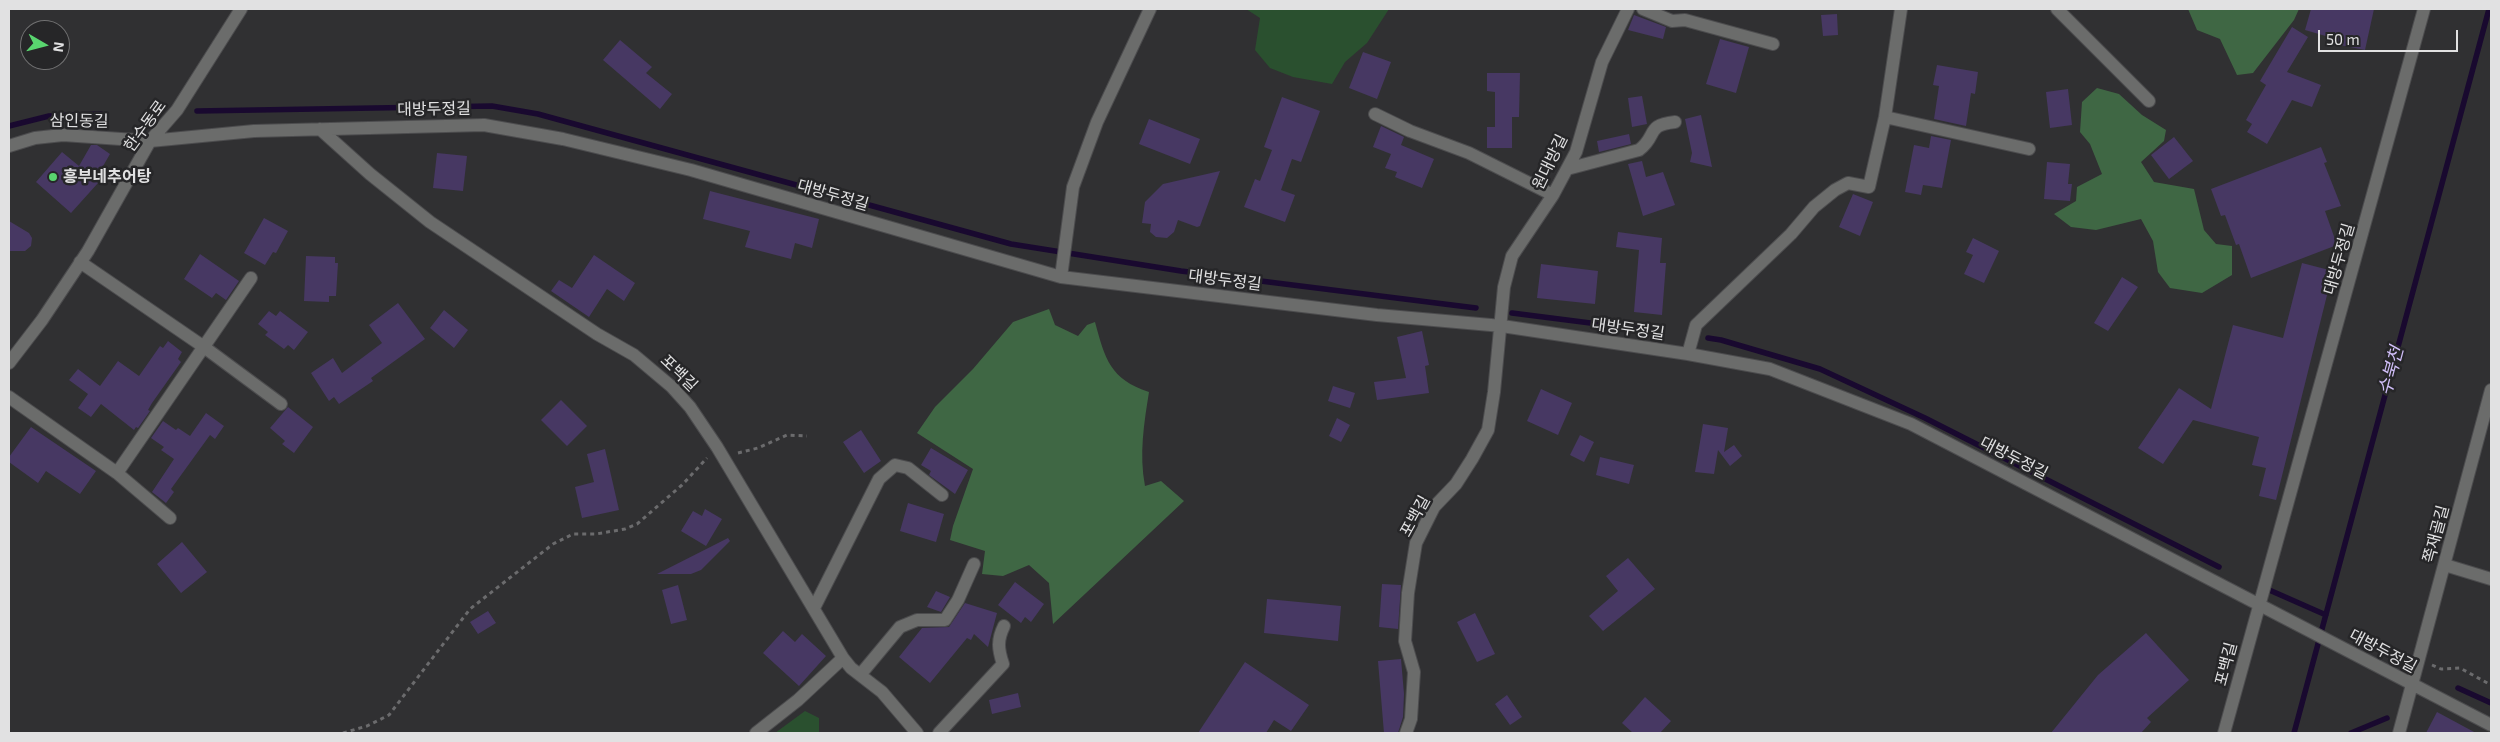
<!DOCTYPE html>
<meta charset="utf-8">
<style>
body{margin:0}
#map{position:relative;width:2500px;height:742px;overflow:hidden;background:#303032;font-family:"Exo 2",sans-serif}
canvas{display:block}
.frame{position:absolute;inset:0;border:10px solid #e1e1e2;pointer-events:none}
.north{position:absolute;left:20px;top:20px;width:50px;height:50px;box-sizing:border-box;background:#262628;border:1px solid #717172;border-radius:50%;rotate:98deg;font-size:14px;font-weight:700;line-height:20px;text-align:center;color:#e1e1e2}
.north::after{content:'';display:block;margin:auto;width:18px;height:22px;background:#59d56f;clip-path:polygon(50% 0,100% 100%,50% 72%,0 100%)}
.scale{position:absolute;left:2318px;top:30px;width:140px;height:22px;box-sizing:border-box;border:2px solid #e1e1e2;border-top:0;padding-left:6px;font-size:15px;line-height:18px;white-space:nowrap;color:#e1e1e2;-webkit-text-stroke:4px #262628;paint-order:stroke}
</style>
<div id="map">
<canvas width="2500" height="742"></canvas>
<div class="frame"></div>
<div class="north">N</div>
<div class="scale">50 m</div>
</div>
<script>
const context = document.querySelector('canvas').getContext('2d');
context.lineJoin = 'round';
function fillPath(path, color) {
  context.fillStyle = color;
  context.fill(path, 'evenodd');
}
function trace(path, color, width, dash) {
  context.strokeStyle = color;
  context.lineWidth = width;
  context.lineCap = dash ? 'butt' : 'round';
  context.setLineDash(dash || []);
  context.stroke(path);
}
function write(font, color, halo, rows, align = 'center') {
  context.font = font + ' "Exo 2","Noto Sans KR",sans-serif';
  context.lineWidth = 5;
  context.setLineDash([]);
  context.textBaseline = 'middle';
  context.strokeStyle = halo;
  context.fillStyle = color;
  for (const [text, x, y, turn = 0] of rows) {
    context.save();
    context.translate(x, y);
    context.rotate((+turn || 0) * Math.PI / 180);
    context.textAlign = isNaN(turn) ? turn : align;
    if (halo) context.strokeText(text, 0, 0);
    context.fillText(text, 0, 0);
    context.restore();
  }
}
const green = new Path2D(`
 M 1246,9 L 1389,9 L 1367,43 L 1345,62 L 1332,84 L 1293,77 L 1270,68 L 1255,50 L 1260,18 Z
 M 805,711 L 819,718 L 819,733 L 775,733 Z`);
const forest = new Path2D(`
 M 2188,9 L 2299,9 L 2294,20 L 2253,73 L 2237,75 L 2220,39 L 2197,30 Z
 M 2097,88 L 2119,94 L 2142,115 L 2166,130 L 2164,141 L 2141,162 L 2154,182 L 2194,189 L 2204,230 L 2216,244 L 2232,246 L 2232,275 L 2202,293 L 2170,288 L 2158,272 L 2153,241 L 2141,219 L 2096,230 L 2071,227 L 2054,214 L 2076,201 L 2077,187 L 2102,174 L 2090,144 L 2080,132 L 2082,102 Z
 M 1049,309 L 1055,325 L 1078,336 L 1087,325 L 1095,322 C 1105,359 1110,379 1149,392 C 1144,423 1139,454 1145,486 L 1161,481 L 1184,501 L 1053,624 L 1049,583 L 1029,565 L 1003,576 L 982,574 L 985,551 L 950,540 L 953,526 L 973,469 L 917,433 L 935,407 L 973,369 L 1013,322 Z`);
const stream = new Path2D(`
 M 197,111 L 492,106 L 538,114 L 1011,244 L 1181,271 L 1476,308
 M 9,126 L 49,116 L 101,114
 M 1512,313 L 1661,332
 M 1708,338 L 1721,340 L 1820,369 L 1925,418 L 2219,567
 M 2267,589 L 2326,615
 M 2458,688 L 2491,703
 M 2294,733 L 2489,9
 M 2351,733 L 2387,718`);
const building = new Path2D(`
 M 2311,9 L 2374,9 L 2365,50 L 2335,44 L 2336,39 L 2305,30 Z
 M 1837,14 L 1838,35 L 1823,36 L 1821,15 Z
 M 1634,15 L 1666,27 L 1663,39 L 1628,30 Z
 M 2292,27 L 2308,37 L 2287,72 L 2321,85 L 2312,107 L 2292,100 L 2267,144 L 2247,132 L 2252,124 L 2246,120 L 2266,85 L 2260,81 Z
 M 1720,39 L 1749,47 L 1736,93 L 1706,84 Z
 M 620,40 L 652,67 L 646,73 L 672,94 L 660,109 L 603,60 Z
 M 1363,52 L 1391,62 L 1377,99 L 1349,88 Z
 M 1937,65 L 1978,72 L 1975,94 L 1971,93 L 1966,126 L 1934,119 L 1939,86 L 1933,85 Z
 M 1487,73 L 1520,73 L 1519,117 L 1512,117 L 1512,148 L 1487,148 L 1487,127 L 1495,127 L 1495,92 L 1487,91 Z
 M 2068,89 L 2072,125 L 2050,128 L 2046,92 Z
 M 1642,96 L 1647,124 L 1632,127 L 1628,98 Z
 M 1282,97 L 1320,111 L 1301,162 L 1292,159 L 1281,190 L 1295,195 L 1285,222 L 1244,207 L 1255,179 L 1260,181 L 1272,150 L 1264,147 Z
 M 1701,115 L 1712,167 L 1690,162 L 1692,153 L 1685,119 Z
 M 1149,119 L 1200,139 L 1190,164 L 1139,144 Z
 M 1381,126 L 1404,137 L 1401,145 L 1434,159 L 1422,188 L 1395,177 L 1397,172 L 1385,168 L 1391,154 L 1373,147 Z
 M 1629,134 L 1631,144 L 1599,152 L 1597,141 Z
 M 1931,136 L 1951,140 L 1942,188 L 1923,185 L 1921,195 L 1905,192 L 1914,145 L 1929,148 Z
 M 2174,137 L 2193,161 L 2169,179 L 2151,155 Z
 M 91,145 L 97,145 L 110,154 L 95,180 L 98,183 L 71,213 L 36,182 L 62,152 L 79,166 Z
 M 2321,147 L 2327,162 L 2324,163 L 2341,206 L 2325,211 L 2337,245 L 2251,278 L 2239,244 L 2236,245 L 2225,215 L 2221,216 L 2211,189 Z
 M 437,153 L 467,156 L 463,191 L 433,188 Z
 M 1642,161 L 1646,177 L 1663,172 L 1675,205 L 1643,216 L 1628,164 Z
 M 2047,162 L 2070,164 L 2068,184 L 2072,184 L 2070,201 L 2044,199 Z
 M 1220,171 L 1200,226 L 1197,227 L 1178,220 L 1174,232 L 1167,238 L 1156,237 L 1150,232 L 1151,224 L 1142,223 L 1145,202 L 1163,184 Z
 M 710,191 L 819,219 L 812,248 L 795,243 L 791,259 L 745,247 L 750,231 L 703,219 Z
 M 1853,194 L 1873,202 L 1860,236 L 1839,227 Z
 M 264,218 L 288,231 L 276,253 L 273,252 L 265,265 L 244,253 Z
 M 9,221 L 29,233 L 32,238 L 31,246 L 25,251 L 9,251 Z
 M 1618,232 L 1662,238 L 1660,263 L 1666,263 L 1662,315 L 1634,312 L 1639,250 L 1616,247 Z
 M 1973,238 L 1999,251 L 1984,283 L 1964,274 L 1973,255 L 1966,252 Z
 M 200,254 L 239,281 L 226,300 L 216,293 L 212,298 L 184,279 Z
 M 594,255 L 635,283 L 624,301 L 607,289 L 589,317 L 551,291 L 559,280 L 572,288 Z
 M 306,256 L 335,257 L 335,263 L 338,263 L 336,296 L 329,296 L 329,302 L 304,301 Z
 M 2302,263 L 2333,271 L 2276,500 L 2259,496 L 2266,468 L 2252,465 L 2259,437 L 2193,420 L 2163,464 L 2138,448 L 2179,388 L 2211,409 L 2233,325 L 2283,338 Z
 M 1541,264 L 1598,271 L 1595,304 L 1537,298 Z
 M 2122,277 L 2138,287 L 2108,331 L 2094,323 Z
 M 398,303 L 425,339 L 371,378 L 373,381 L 339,404 L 334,397 L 329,401 L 311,373 L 333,358 L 342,373 L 382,343 L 369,325 Z
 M 444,310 L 468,330 L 454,348 L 430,328 Z
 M 269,311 L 276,316 L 280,311 L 308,332 L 294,350 L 288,345 L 284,349 L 265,335 L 268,332 L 258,324 Z
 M 1422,331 L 1429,365 L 1425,366 L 1429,393 L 1377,400 L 1374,382 L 1406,378 L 1397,337 Z
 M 168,341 L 182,352 L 178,359 L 181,362 L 152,403 L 148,410 L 150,411 L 138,428 L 136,427 L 134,430 L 101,404 L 91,417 L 78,408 L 88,394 L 69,380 L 78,369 L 100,386 L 118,361 L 139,376 L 160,346 L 163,348 Z
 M 1333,386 L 1355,393 L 1350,408 L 1328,401 Z
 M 1541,389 L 1572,403 L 1558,435 L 1527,421 Z
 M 561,400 L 587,426 L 567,446 L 541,420 Z
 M 288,407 L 313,427 L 294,453 L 282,444 L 285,441 L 270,428 Z
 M 206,413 L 224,426 L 215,439 L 210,435 L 171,489 L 174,492 L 166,503 L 152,492 L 174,459 L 161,450 L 164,447 L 151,438 L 163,421 L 176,430 L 178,428 L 190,436 Z
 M 1337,418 L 1350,425 L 1341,442 L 1329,436 Z
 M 1703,424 L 1728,428 L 1724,452 L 1734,445 L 1742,456 L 1730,466 L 1718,450 L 1714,474 L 1695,472 Z
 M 31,427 L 96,471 L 80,494 L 46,471 L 38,483 L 9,462 L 9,457 Z
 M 861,430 L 881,461 L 864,473 L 843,442 Z
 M 1580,435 L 1594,442 L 1584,462 L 1570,455 Z
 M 931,448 L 968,470 L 955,494 L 929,475 L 931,471 L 921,465 Z
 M 605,449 L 619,510 L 582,518 L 575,487 L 594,482 L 587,454 Z
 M 1600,457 L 1634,465 L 1629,484 L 1596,475 Z
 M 908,503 L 944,514 L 936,542 L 900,531 Z
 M 705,509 L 722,519 L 706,546 L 681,531 L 693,511 L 702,516 Z
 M 728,538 L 730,541 L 701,570 L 691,574 L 657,574 Z
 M 182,542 L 207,572 L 181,593 L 157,564 Z
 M 1628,558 L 1655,589 L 1603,631 L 1589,616 L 1618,591 L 1606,576 Z
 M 1015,582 L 1044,604 L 1031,622 L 1025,617 L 1021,623 L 998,605 Z
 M 1382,584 L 1401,585 L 1398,629 L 1379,627 Z
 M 678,585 L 687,620 L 671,624 L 662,590 Z
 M 936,591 L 950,597 L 941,612 L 927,607 Z
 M 1267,599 L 1341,606 L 1338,641 L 1264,633 Z
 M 965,603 L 997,613 L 988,647 L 974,634 L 971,640 L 967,638 L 930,683 L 899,657 L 922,628 L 949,627 Z
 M 488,611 L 496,623 L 478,634 L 470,622 Z
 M 1475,613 L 1495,654 L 1477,662 L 1457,622 Z
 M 783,631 L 795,642 L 802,634 L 826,656 L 799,686 L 763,653 Z
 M 2146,633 L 2189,680 L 2147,718 L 2151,722 L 2141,733 L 2051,733 L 2098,675 Z
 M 1401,659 L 1404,694 L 1403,717 L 1398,733 L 1384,733 L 1378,661 Z
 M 1245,662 L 1309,705 L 1291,731 L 1274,720 L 1266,733 L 1198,733 Z
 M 1018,693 L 1021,707 L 992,714 L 989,700 Z
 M 1507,695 L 1522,717 L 1510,725 L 1495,704 Z
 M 1645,697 L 1671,721 L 1660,733 L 1633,733 L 1622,723 Z
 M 2437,712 L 2476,733 L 2426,733 Z`);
const path = new Path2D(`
 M 738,453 L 758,448 L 787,435 L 807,436
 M 2432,665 L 2441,669 L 2460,668 L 2491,685
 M 343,733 L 367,726 L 389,715 L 470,609 L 553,544 L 573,534 L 596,534 L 625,529 L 637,524 L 682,485 L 707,458`);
const minor = new Path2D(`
 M 1643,9 L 1672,21 L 1685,20 L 1773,44
 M 2057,9 L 2149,101
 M 1375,114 L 1410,131 L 1469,153 L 1553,195
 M 1885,117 L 2029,149
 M 320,129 L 370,174 L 430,222 L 597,334 L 634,355 L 672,387 L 690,407 L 717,447 L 843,658 L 851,668 L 882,692 L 917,733
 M 9,146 L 35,138 L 63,135 L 150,141 L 254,131 L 484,125 L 563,139 L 691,170 L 1061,277 L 1377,315 L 1502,326 L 1688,354 L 1770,369 L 1911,424 L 2491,725
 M 1567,169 L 1639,150 C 1658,136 1645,125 1675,122
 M 80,262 L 204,347 L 281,404
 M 1061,277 L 1073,187 L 1097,122 L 1150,9
 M 1688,354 L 1696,325 L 1791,234 L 1814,207 L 1835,190 L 1848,183 L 1869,187 L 1885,117 L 1901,9
 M 9,363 L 42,320 L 88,251 L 150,141 L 177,110 L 241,9
 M 9,397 L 117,473 L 170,518
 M 117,473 L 251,278
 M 2445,565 L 2491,579
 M 814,608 L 879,479 L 895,465 L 908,468 L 942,495
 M 860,675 L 900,627 L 917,620 L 945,620 L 958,600 L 974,564
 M 756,733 L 798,700 L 843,658
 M 939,733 L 1003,664 C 998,649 997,640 1004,626
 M 1406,733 L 1411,719 L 1414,672 L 1405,641 L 1408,593 L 1416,543 L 1434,507 L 1456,484 L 1472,459 L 1488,430 L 1494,392 L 1504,287 L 1512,256 L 1553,195 L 1576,152 L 1602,62 L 1628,9
 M 2224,733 L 2424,9
 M 2399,733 L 2491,390`);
const markers = [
 [53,177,5,"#59d56f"]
];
const streetNames = [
 ["대방두정길",434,109,-1],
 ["삼인동길",79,121,1],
 ["한수동로",145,126,-54],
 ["원대방길",1550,162,-64],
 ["대방두정길",833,195,16],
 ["대방두정길",2339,259,-74],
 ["대방두정길",1225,280,7],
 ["대방두정길",1628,329,8],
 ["포백길",679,373,44],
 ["대방두정길",2014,458,27],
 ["포백길",1415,516,-61],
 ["쪽재골길",2436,534,-75],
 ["대방두정길",2383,651,28],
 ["포백길",2226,664,-75]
];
const poiNames = [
 ["흥부네추어탕",63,177]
];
const waterNames = [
 ["수북천",2391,371,-75]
];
fillPath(green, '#2a502f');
fillPath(forest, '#3f6744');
trace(stream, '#19092f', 5.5);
fillPath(building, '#473863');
trace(minor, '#4c4c4e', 14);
trace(path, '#6b6b6d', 3, [4, 4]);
trace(minor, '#6b6c6b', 12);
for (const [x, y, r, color] of markers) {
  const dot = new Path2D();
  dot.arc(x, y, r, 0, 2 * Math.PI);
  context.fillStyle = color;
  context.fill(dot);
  trace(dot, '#262628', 2);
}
write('16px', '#e1e1e2', '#262628', streetNames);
write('bold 16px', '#e1e1e2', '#262628', poiNames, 'left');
write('italic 18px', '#d0bef8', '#262628', waterNames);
</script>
